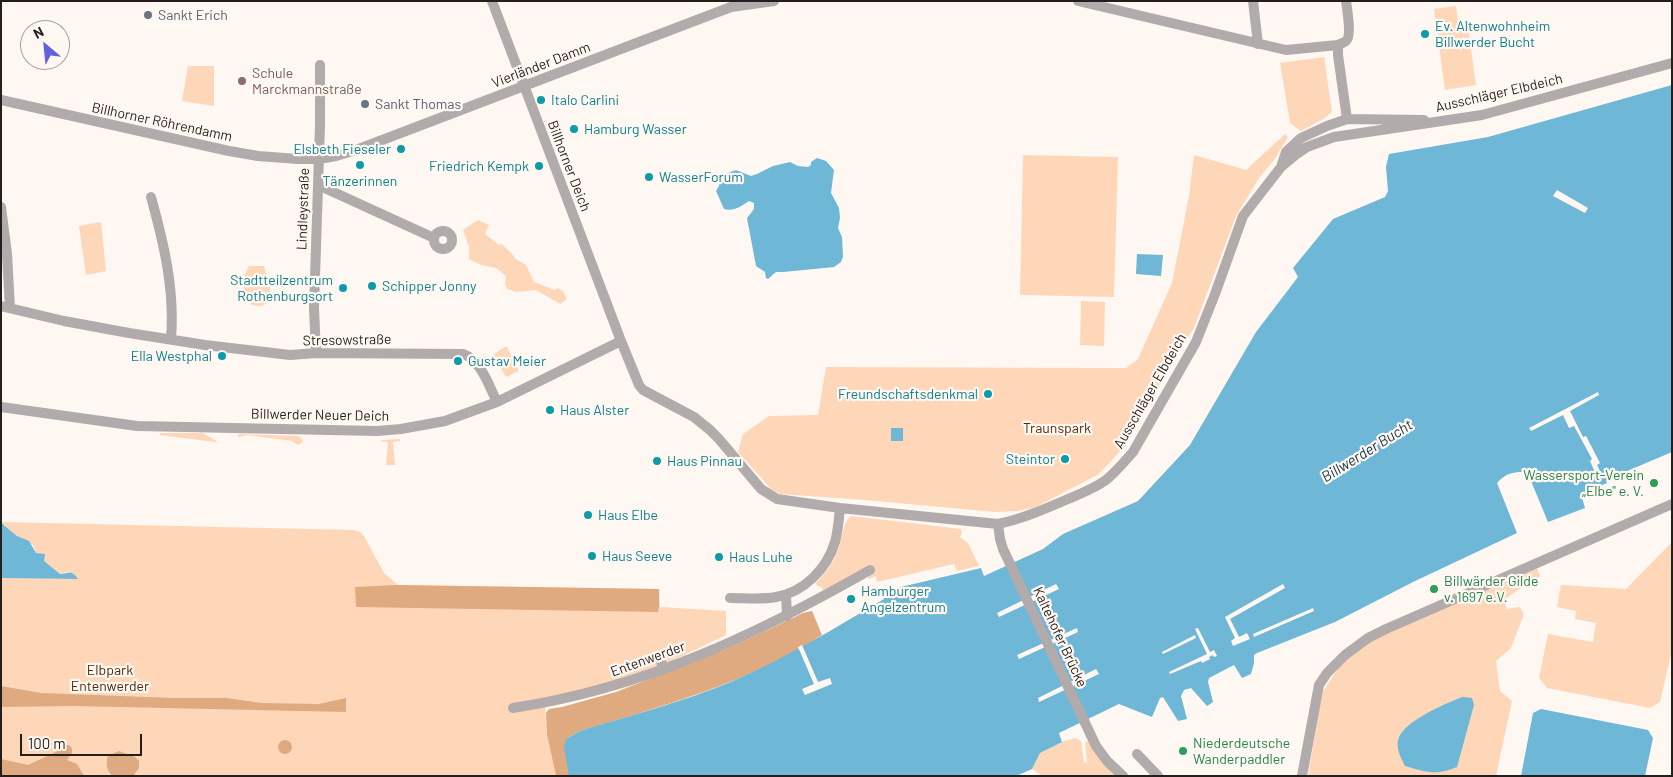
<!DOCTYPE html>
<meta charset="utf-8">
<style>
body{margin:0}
#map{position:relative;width:1673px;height:777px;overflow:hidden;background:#fff7f2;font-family:Barlow,sans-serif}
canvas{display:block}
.frame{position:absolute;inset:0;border:2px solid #241f1c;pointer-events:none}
.north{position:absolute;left:20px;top:20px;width:50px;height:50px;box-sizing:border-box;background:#fff7f2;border:1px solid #a7a19c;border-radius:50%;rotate:332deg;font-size:14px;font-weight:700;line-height:20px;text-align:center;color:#241f1c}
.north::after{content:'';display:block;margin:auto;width:18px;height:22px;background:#6064dc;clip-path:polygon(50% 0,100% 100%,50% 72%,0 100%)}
.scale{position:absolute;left:20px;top:734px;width:122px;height:22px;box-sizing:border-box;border:2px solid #241f1c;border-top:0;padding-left:6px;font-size:15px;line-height:18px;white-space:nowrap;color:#241f1c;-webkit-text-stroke:4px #fff7f2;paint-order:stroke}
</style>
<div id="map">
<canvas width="1673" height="777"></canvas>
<div class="frame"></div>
<div class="north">N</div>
<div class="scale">100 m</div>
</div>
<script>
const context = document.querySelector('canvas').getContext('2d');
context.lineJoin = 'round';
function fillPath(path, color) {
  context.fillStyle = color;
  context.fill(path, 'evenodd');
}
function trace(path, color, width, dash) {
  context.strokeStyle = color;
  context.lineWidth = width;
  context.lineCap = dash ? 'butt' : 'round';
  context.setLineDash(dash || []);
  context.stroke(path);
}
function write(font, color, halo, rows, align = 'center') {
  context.font = font + ' Barlow,sans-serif';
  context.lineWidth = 4.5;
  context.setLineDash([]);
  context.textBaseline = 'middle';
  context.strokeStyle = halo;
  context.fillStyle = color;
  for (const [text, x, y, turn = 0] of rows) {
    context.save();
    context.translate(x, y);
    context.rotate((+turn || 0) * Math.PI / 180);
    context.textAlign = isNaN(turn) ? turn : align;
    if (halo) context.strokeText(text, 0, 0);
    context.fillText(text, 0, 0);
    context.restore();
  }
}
const green = new Path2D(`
 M 1456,6 L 1459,27 L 1468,26 L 1476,85 L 1445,90 L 1434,9 Z
 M 1324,57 L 1332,112 L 1325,118 L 1301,131 L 1290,123 L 1280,63 Z
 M 188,66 L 214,66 L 214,106 L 182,101 Z
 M 1285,134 L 1288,137 L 1274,160 L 1259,178 L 1236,216 L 1194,328 L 1168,369 L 1125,446 L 1099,474 L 1034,508 L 1016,511 L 995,512 L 865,500 L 780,494 L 772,490 L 738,452 L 743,434 L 769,416 L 818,415 L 826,367 L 1126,368 L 1138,359 L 1172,283 L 1189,196 L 1194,155 L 1246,170 Z
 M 1023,155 L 1118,157 L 1114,297 L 1020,295 Z
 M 478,220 L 489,225 L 485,234 L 499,245 L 502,244 L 514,256 L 514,258 L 526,265 L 534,282 L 554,290 L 558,288 L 563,291 L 567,299 L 560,304 L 536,290 L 516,292 L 507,289 L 505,283 L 506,276 L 496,268 L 481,265 L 469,259 L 469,247 L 463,230 Z
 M 101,222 L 106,271 L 86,275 L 79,226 Z
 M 249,266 L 264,266 L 270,286 L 270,300 C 264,306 260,308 251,304 L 241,282 Z
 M 1081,301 L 1105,302 L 1104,346 L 1080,345 Z
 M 505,347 L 507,347 L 518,369 L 518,371 L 507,377 L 505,376 L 494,354 Z
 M 161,433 L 203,433 L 218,442 L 224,443 L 159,435 Z
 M 239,434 L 299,436 L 302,439 L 303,442 L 298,445 L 292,441 L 247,435 L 239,437 L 238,436 Z
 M 400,439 L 400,441 L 393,442 L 395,465 L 386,465 L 388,442 L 381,441 L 382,440 Z
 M 851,516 L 961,529 L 962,533 L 960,537 L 968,543 L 979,566 L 957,571 L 954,564 L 877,582 L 876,576 L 869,579 L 867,576 L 823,591 L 822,588 L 815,584 C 825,574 834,563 838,550 C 843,538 841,526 851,516 Z
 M 2,522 L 354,530 L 360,532 L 364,536 L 384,573 L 398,585 L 659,589 L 660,607 L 726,611 L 726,635 L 657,668 L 545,702 L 547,735 L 556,776 L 1,776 L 1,578 L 78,579 L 67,572 L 60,574 L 44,561 L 44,558 L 36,553 L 33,545 L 17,536 L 6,527 Z
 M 1672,542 L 1672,650 L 1660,702 L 1650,708 L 1547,688 L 1539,678 L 1548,634 L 1593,642 L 1596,623 L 1575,619 L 1576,611 L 1557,607 L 1561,585 L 1626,589 Z
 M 1537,568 L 1540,576 L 1506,598 L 1506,609 L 1520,607 L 1524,614 L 1511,648 L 1496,661 L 1500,691 L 1512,701 L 1496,776 L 1308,776 L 1322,693 L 1340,665 L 1367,641 Z
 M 1075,738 L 1081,741 L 1084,763 L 1087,762 L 1085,743 L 1087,741 L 1091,743 L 1116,776 L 1042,776 L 1032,769 L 1040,753 L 1062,742 Z`);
const forest = new Path2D(`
 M 397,585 L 659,589 L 659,607 L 658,612 L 356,607 L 355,587 Z
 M 812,611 L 822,635 C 748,683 663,706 580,731 L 566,739 L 570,774 L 569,776 L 556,776 L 547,735 L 546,713 L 549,709 L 562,707 L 616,692 L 724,650 L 755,636 L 803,613 Z
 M 1,686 L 41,693 L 174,698 L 226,698 L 262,703 L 319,704 L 346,698 L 346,712 L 74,706 L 1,707 Z
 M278 747a7 7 0 1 1 14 0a7 7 0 1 1-14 0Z
 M 66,745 L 69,745 L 72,748 L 72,753 L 67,760 L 77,764 L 84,776 L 1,776 L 1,759 L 28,765 L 60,750 Z
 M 119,751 L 135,757 L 139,761 L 139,768 L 133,776 L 112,776 C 107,769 105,765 108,756 Z`);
const water = new Path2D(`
 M 1672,85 L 1672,452 L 1606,480 L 1607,483 L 1581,494 L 1585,508 L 1548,522 L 1531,481 L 1532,474 C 1518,470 1507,472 1497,483 L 1517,533 L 1413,582 L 1335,622 L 1257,653 L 1254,655 L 1254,663 L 1251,674 L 1242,678 L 1234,665 L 1209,678 L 1208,682 L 1213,702 L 1207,706 L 1191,688 L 1184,690 L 1181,696 L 1187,719 L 1178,721 L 1163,697 L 1160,698 L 1152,717 L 1119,704 L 1059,733 L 1062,742 L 1040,753 L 1032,769 L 1016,776 L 569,776 L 564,747 L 566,739 L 580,731 C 631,715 683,702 733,681 C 786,658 835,628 884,599 L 884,591 L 981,568 L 984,576 L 1043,549 L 1063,534 L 1138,501 L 1190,445 L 1256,332 L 1298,277 L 1293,268 L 1333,219 L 1385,197 L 1388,191 L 1386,167 L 1389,154 L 1488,137 ZM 1056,584 L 1059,589 L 999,617 L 997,613 ZM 1077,628 L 1078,632 L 1019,659 L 1017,655 ZM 1096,669 L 1099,674 L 1039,702 L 1038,698 Z
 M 817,158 L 826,161 L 834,170 L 831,193 L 839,208 L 840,218 L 838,228 L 842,237 L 843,257 L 841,262 L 834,267 L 783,272 L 776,272 L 768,279 L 766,278 L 765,272 L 756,266 L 747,218 L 754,209 L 754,203 L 749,201 C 742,206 733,212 724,209 L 716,191 L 719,186 L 720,176 L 736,170 L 751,176 L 757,174 L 773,166 L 790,162 L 798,166 L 808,167 L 811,165 L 811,162 Z
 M 1137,254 L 1163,255 L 1161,276 L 1136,274 Z
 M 891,428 L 903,428 L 903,441 L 891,441 Z
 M 1,522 L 6,527 L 17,536 L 29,541 L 36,553 L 45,554 L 44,561 L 60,574 C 69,573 72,570 78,579 L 1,578 Z
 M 1462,697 L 1472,698 L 1474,705 L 1457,767 C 1436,776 1426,772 1405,766 C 1401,758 1396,749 1398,740 C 1403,721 1445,704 1462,697 Z
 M 1541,709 L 1648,730 L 1653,738 L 1645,776 L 1521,776 L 1533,713 Z`);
const pier = new Path2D(`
 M 1557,190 L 1588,208 L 1585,213 L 1553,196 Z
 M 1598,392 L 1599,395 L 1570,411 L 1583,437 L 1586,436 L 1600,463 L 1597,465 L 1602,475 L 1597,477 L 1590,461 L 1592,459 L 1574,426 L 1569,428 L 1563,415 L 1531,431 L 1529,428 Z
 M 1283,584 L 1285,588 L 1230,619 L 1239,637 L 1247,633 L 1250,639 L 1233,646 L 1231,641 L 1235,638 L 1225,617 Z
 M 1313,608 L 1314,611 L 1254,637 L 1253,634 Z
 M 1198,628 L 1210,652 L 1214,650 L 1217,656 L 1214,657 L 1213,655 L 1209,657 L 1210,659 L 1202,663 L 1201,661 L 1170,674 L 1169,672 L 1207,654 L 1195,629 Z
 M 1195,635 L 1196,638 L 1163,654 L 1162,652 Z
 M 802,645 L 818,682 L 830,678 L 832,684 L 805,695 L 802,689 L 814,684 L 798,647 Z`);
const minor = new Path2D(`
 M 492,1 L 621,341 L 639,385 L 643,390 L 694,417 L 710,430 L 719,439 L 761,489 L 777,499 L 840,508 L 998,524 C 1022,519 1045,509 1068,499 C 1080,494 1095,488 1106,480 C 1116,472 1124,462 1133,452 L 1196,342 L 1215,294 L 1243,216 L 1281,167 L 1298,153 L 1307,147 L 1334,137 L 1482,115 L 1672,63
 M 1078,1 L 1286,50 L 1338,45 C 1340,44 1345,42 1346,41 C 1352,36 1347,9 1346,1
 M 1253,1 L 1258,44
 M 1338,45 L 1338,55 L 1347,119
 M 1,100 L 229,151 L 258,156 L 298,159 L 319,159 L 336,156 L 356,150 L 731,7 L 774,1
 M 1282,164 L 1286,152 L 1301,138 L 1327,126 L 1347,119 L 1424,120
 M 318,185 L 434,238
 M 151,197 C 164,244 175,290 171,339
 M 1,207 L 7,254 L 10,308
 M434 240a9 9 0 1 1 18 0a9 9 0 1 1-18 0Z
 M 1,306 L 64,321 L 129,333 L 205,345 L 290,355 L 316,353 L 463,354 C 481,360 489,386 497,402
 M 316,353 L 314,308 L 320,125 L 320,65
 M 1,407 L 137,426 L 377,431 L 401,429 L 445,421 L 497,402 L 621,341
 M 998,524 L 1000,539 L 1003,549 L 1096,746 L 1107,761 L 1123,776
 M 786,595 L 787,616
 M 730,598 C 745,598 761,600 776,597 C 804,592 827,569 835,542 C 838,531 839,519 840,508
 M 660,656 L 663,670
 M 513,708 C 644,688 756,635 870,570
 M 1137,754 L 1158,776
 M 1302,776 L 1319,685 L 1327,673 L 1345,655 L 1368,638 L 1386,629 L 1672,504`);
const markers = [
 [148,15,5,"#6b7280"],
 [1425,34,5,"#0f9aa8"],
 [242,81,5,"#8d6e63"],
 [541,100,5,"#0f9aa8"],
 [365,104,5,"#6b7280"],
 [574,129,5,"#0f9aa8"],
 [401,149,5,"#0f9aa8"],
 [360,165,5,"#0f9aa8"],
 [539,166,5,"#0f9aa8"],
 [649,177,5,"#0f9aa8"],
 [372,286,5,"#0f9aa8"],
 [343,288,5,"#0f9aa8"],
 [222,356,5,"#0f9aa8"],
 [458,361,5,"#0f9aa8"],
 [988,394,5,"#0f9aa8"],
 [550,410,5,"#0f9aa8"],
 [1065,459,5,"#0f9aa8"],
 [657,461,5,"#0f9aa8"],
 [1654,483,5,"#2e9e5b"],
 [588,515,5,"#0f9aa8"],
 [592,556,5,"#0f9aa8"],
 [719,557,5,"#0f9aa8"],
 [1434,589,5,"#2e9e5b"],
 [851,599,5,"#0f9aa8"],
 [1183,751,5,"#2e9e5b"]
];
const worshipNames = [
 ["Sankt Erich",158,15],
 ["Sankt Thomas",375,104]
];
const cultureNames = [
 ["Ev. Altenwohnheim",1435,26],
 ["Billwerder Bucht",1435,42],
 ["Italo Carlini",551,100],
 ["Hamburg Wasser",584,129],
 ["Elsbeth Fieseler",391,149,"right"],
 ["Friedrich Kempk",529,166,"right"],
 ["WasserForum",659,177],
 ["Tänzerinnen",360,181,"center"],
 ["Stadtteilzentrum",333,280,"right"],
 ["Rothenburgsort",333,296,"right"],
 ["Schipper Jonny",382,286],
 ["Ella Westphal",212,356,"right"],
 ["Gustav Meier",468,361],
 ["Freundschaftsdenkmal",978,394,"right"],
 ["Haus Alster",560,410],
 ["Steintor",1055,459,"right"],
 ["Haus Pinnau",667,461],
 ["Haus Elbe",598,515],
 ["Haus Seeve",602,556],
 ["Haus Luhe",729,557],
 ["Hamburger",861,591],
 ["Angelzentrum",861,607]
];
const streetNames = [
 ["Vierländer Damm",541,65,-21],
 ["Ausschläger Elbdeich",1499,93,-13],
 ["Billhorner Röhrendamm",162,122,12],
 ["Billhorner Deich",569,166,69],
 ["Lindleystraße",303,209,-88],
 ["Stresowstraße",347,340,-1],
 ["Ausschläger Elbdeich",1150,391,-60],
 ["Billwerder Neuer Deich",320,415,1],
 ["Kaltehofer Brücke",1060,637,65],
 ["Entenwerder",648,659,-20]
];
const educationNames = [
 ["Schule",252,73],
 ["Marckmannstraße",252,89]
];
const parkNames = [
 ["Traunspark",1057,428],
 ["Elbpark",110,670],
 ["Entenwerder",110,686]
];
const leisureNames = [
 ["Wassersport-Verein",1644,475,"right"],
 ["„Elbe\" e. V.",1644,491,"right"],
 ["Billwärder Gilde",1444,581],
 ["v. 1697 e.V.",1444,597],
 ["Niederdeutsche",1193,743],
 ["Wanderpaddler",1193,759]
];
const waterNames = [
 ["Billwerder Bucht",1367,451,-32]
];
fillPath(green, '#fed7b9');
fillPath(forest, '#e0aa80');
fillPath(water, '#6eb7d6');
fillPath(pier, '#fff7f2');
trace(minor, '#b2abab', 10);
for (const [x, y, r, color] of markers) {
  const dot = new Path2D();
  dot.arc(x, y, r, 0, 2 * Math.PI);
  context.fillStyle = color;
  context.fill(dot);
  trace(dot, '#fff7f2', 2);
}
write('14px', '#5b616d', '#fff7f2', worshipNames, 'left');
write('14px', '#0d838f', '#fff7f2', cultureNames, 'left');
write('14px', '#241f1c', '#fff7f2', streetNames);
write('14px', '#785e54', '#fff7f2', educationNames, 'left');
write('14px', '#512c0c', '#fff7f2', parkNames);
write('14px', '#27864d', '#fff7f2', leisureNames, 'left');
write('italic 15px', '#173947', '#fff7f2', waterNames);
</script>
